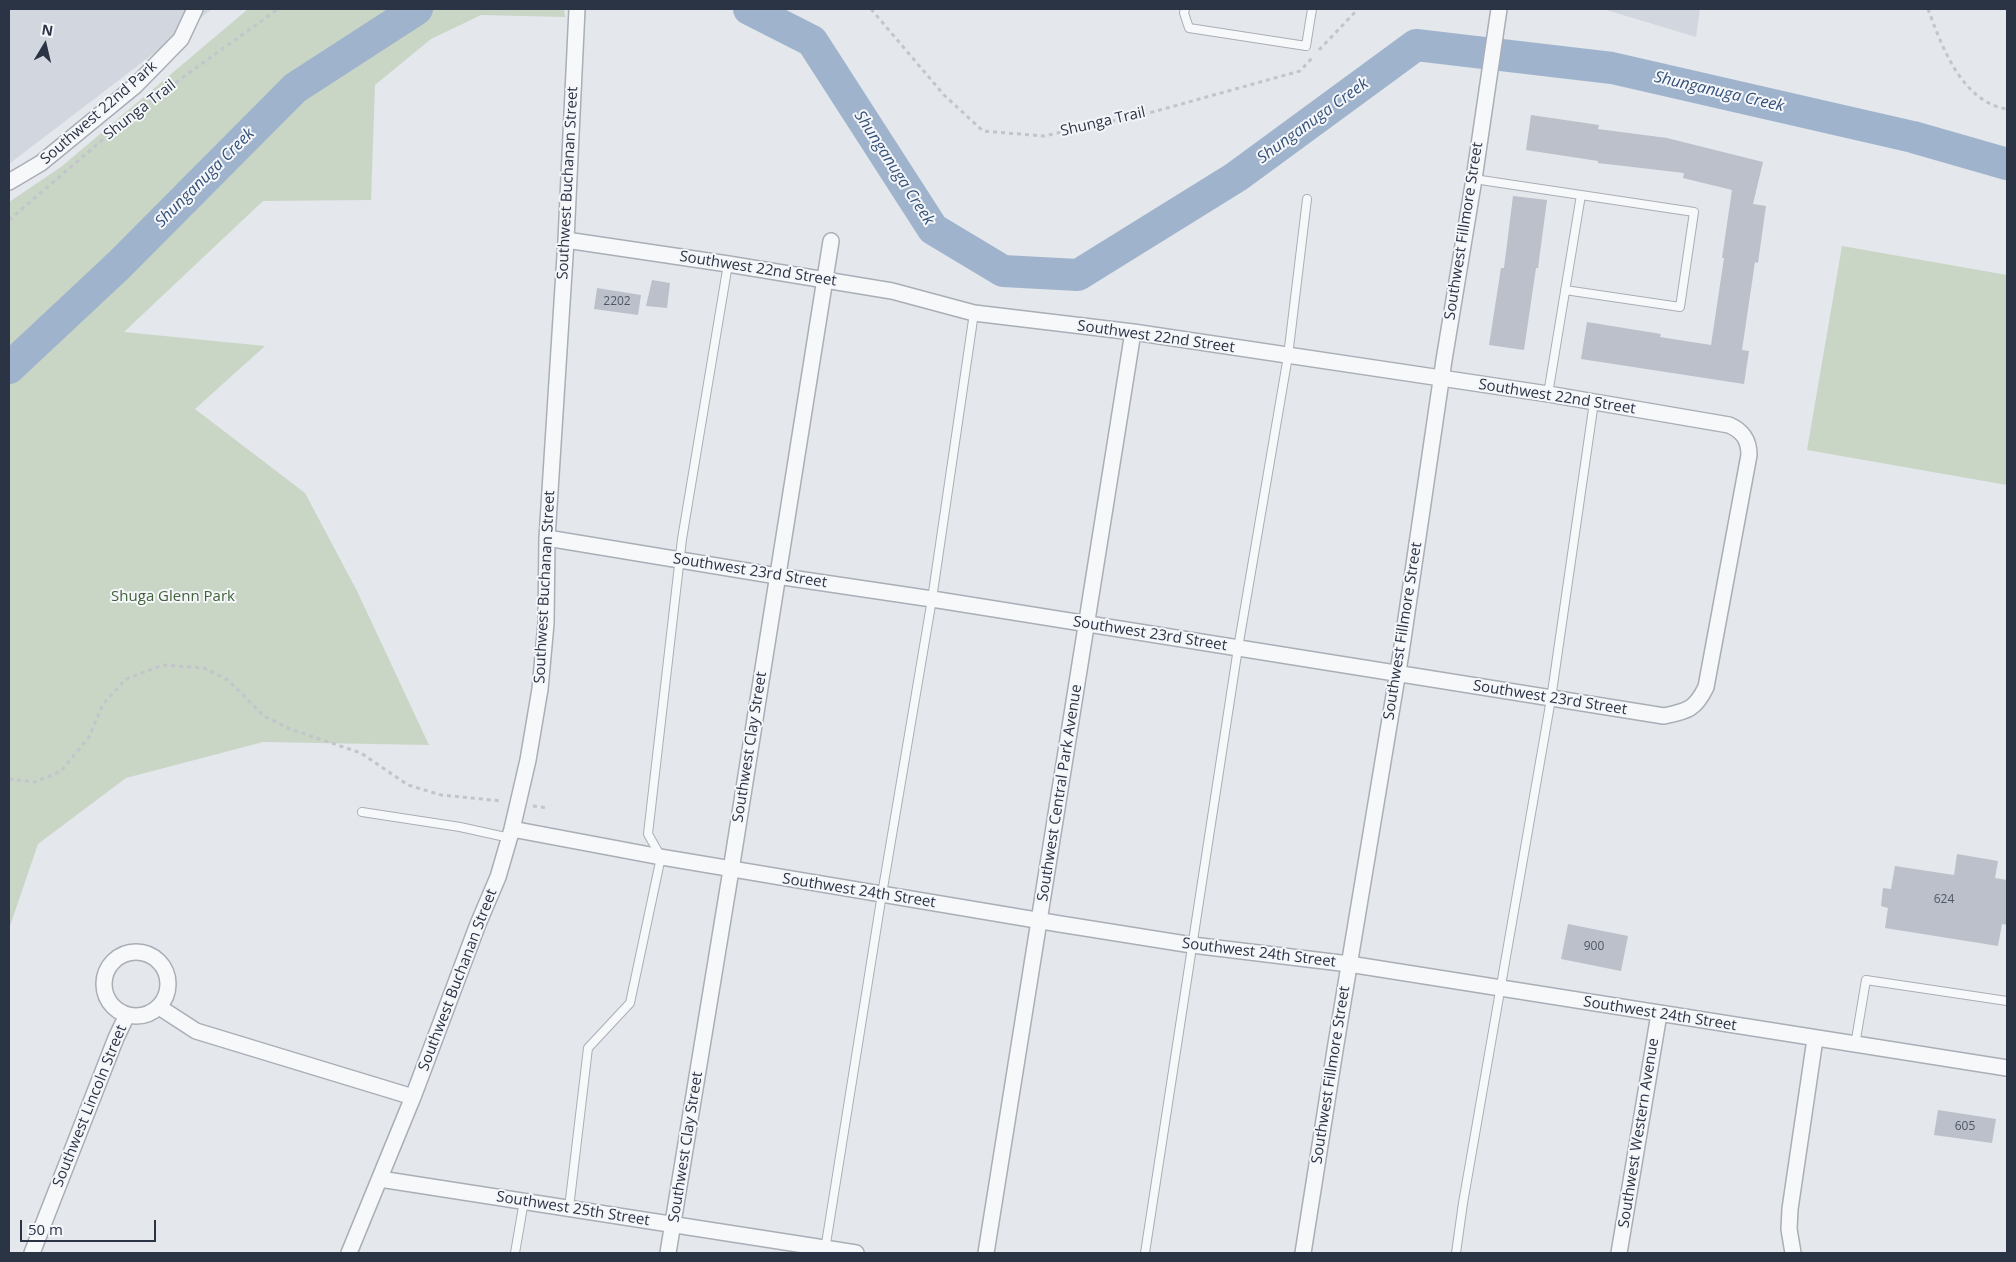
<!DOCTYPE html>
<style>
body{margin:0}
#map{position:relative;width:2016px;height:1262px;overflow:hidden;background:#e4e7ec;font-family:"Open Sans",sans-serif}
canvas{display:block}
.frame{position:absolute;inset:0;border:10px solid #2b3445;pointer-events:none}
.north{position:absolute;left:20px;top:20px;width:50px;height:50px;-webkit-text-stroke:4px #f4f6f9;paint-order:stroke;rotate:9deg;font-size:14px;font-weight:700;line-height:20px;text-align:center;color:#2b3445}
.north::after{content:'';display:block;margin:auto;width:18px;height:22px;background:#2b3445;clip-path:polygon(50% 0,100% 100%,50% 72%,0 100%)}
.scale{position:absolute;left:20px;top:1220px;width:136px;height:22px;box-sizing:border-box;border:2px solid #2b3445;border-top:0;padding-left:6px;font-size:15px;line-height:18px;white-space:nowrap;color:#2b3445;-webkit-text-stroke:4px #f4f6f9;paint-order:stroke}
</style>
<div id="map">
<canvas width="2016" height="1262"></canvas>
<div class="frame"></div>
<div class="north">N</div>
<div class="scale">50 m</div>
</div>
<script>
const context = document.querySelector('canvas').getContext('2d');
context.lineJoin = 'round';
function fillPath(path, color) {
  context.fillStyle = color;
  context.fill(path, 'evenodd');
}
function trace(path, color, width, dash) {
  context.strokeStyle = color;
  context.lineWidth = width;
  context.lineCap = dash ? 'butt' : 'round';
  context.setLineDash(dash || []);
  context.stroke(path);
}
function write(font, color, halo, rows, align = 'center') {
  context.font = font + ' "Open Sans",sans-serif';
  context.lineWidth = 4;
  context.setLineDash([]);
  context.textBaseline = 'middle';
  context.strokeStyle = halo;
  context.fillStyle = color;
  for (const [text, x, y, turn = 0] of rows) {
    context.save();
    context.translate(x, y);
    context.rotate((+turn || 0) * Math.PI / 180);
    context.textAlign = isNaN(turn) ? turn : align;
    if (halo) context.strokeText(text, 0, 0);
    context.fillText(text, 0, 0);
    context.restore();
  }
}
const built = new Path2D(`
 M 9,9 L 212,9 L 9,164 Z
 M 1603,9 L 1700,9 L 1696,37 Z`);
const green = new Path2D(`
 M 248,9 L 564,9 L 565,17 L 481,15 L 431,39 L 375,85 L 371,200 L 263,201 L 124,332 L 265,346 L 195,409 L 305,493 L 357,591 L 429,745 L 263,742 L 126,778 L 38,844 L 9,929 L 9,202 L 61,167 Z
 M 1842,246 L 2007,275 L 2007,485 L 1807,450 Z`);
const river = new Path2D(`
 M 749,9 L 812,41 L 933,229 L 1003,271 L 1078,275 L 1236,177 L 1416,45 L 1612,68 L 1913,137 L 2007,164
 M 9,368 L 119,265 L 295,88 L 417,9`);
const building = new Path2D(`
 M 1531,115 L 1599,125 L 1598,129 L 1667,138 L 1763,162 L 1753,204 L 1766,206 L 1758,263 L 1755,262 L 1742,350 L 1749,351 L 1744,384 L 1581,359 L 1587,322 L 1661,334 L 1660,337 L 1711,345 L 1724,258 L 1722,258 L 1732,190 L 1683,178 L 1684,173 L 1598,163 L 1598,161 L 1526,150 Z
 M 1513,196 L 1547,200 L 1538,268 L 1536,268 L 1524,350 L 1489,345 L 1501,268 L 1504,268 Z
 M 652,280 L 670,283 L 667,308 L 646,306 Z
 M 597,288 L 641,295 L 638,315 L 594,309 Z
 M 1957,854 L 1998,861 L 1995,878 L 2007,880 L 2007,925 L 2002,924 L 1998,946 L 1885,928 L 1888,908 L 1881,906 L 1883,888 L 1891,889 L 1895,866 L 1954,875 Z
 M 1568,924 L 1628,936 L 1621,971 L 1561,959 Z
 M 1938,1110 L 1996,1119 L 1992,1143 L 1934,1135 Z`);
const path = new Path2D(`
 M 871,9 L 944,95 L 983,131 L 1044,136 L 1149,113 L 1300,71 L 1313,57
 M 1928,9 C 1942,47 1962,102 2007,109
 M 1319,50 L 1358,9
 M 9,220 L 136,111 L 278,9
 M 9,779 L 35,782 L 61,771 L 89,737 L 103,704 L 126,679 L 163,665 L 204,668 L 228,680 L 264,716 L 290,729 L 361,753 L 408,785 L 441,795 L 502,801
 M 533,806 L 548,808`);
const lane = new Path2D(`
 M 1185,9 L 1184,13 L 1189,28 L 1306,46 L 1312,9
 M 1474,179 L 1581,195 L 1548,394
 M 1565,290 L 1680,307 L 1694,212 L 1581,195
 M 362,812 L 460,827 L 510,838
 M 1855,1045 L 1866,980 L 2007,1001
 M 569,1208 L 588,1048 L 630,1003 L 661,857 L 648,834 L 682,539 L 728,264
 M 825,1250 L 882,894 L 932,599 L 974,313
 M 515,1253 L 524,1201
 M 1145,1253 L 1238,648 L 1288,356 L 1307,199
 M 1456,1253 L 1463,1203 L 1551,699 L 1594,402`);
const street = new Path2D(`
 M 9,182 L 41,163 L 135,86 L 181,39 L 195,9
 M 547,538 L 777,576 L 932,599 L 1664,716 C 1687,711 1695,710 1706,687 L 1749,455 C 1749,440 1743,431 1729,425 L 1548,394 L 1133,332 L 974,313 L 892,291 L 728,264 L 566,240
 M 512,829 L 661,857 L 1060,924 L 1192,945 L 1349,964 L 2007,1068
 M104 984a32 32 0 1 1 64 0a32 32 0 1 1-64 0Z
 M 159,1007 L 196,1031 L 413,1097
 M 380,1179 L 856,1253
 M 32,1253 L 116,1038 L 127,1015
 M 349,1253 L 413,1097 L 478,924 L 498,877 L 512,829 L 528,760 L 540,689 L 546,623 L 547,538 L 566,240 L 577,9
 M 668,1253 L 731,870 L 831,241
 M 986,1253 L 1133,332
 M 1303,1253 L 1336,1044 L 1401,653 L 1444,360 L 1474,179 L 1499,9
 M 1619,1253 L 1659,1014
 M 1793,1253 L 1789,1229 L 1790,1209 L 1815,1039`);
const numberNames = [
 ["2202",617,302],
 ["624",1944,900],
 ["900",1594,947],
 ["605",1965,1127]
];
const streetNames = [
 ["Shunga Trail",140,110,-38],
 ["Southwest 22nd Park",99,113,-41],
 ["Shunga Trail",1103,122,-13],
 ["Southwest Buchanan Street",568,183,-87],
 ["Southwest Fillmore Street",1464,231,-81],
 ["Southwest 22nd Street",758,269,9],
 ["Southwest 22nd Street",1156,337,8],
 ["Southwest 22nd Street",1557,397,9],
 ["Southwest 23rd Street",750,571,9],
 ["Southwest Buchanan Street",545,587,-87],
 ["Southwest Fillmore Street",1403,631,-81],
 ["Southwest 23rd Street",1150,634,9],
 ["Southwest 23rd Street",1550,698,9],
 ["Southwest Clay Street",750,747,-81],
 ["Southwest Central Park Avenue",1060,793,-81],
 ["Southwest 24th Street",859,891,9],
 ["Southwest 24th Street",1259,953,7],
 ["Southwest Buchanan Street",458,980,-69],
 ["Southwest 24th Street",1660,1014,9],
 ["Southwest Fillmore Street",1331,1075,-81],
 ["Southwest Lincoln Street",90,1106,-68],
 ["Southwest Western Avenue",1639,1133,-81],
 ["Southwest Clay Street",686,1147,-81],
 ["Southwest 25th Street",573,1209,9]
];
const parkNames = [
 ["Shuga Glenn Park",173,597]
];
const waterNames = [
 ["Shunganuga Creek",1719,92,13],
 ["Shunganuga Creek",1313,121,-36],
 ["Shunganuga Creek",894,168,57],
 ["Shunganuga Creek",205,178,-45]
];
fillPath(built, '#d2d6de');
fillPath(green, '#c9d6c5');
trace(river, '#9fb4cc', 32);
fillPath(building, '#bbc0ca');
trace(lane, '#a9aeb7', 10);
trace(street, '#a9aeb7', 18);
trace(path, '#c2c5cb', 3, [4, 4]);
trace(lane, '#f7f8fa', 8);
trace(street, '#f7f8fa', 15);
write('12px', '#4f5766', null, numberNames);
write('15px', '#2b3445', '#f4f6f9', streetNames);
write('15px', '#3f6138', '#f4f6f9', parkNames);
write('italic 16px', '#34527a', '#f4f6f9', waterNames);
</script>
